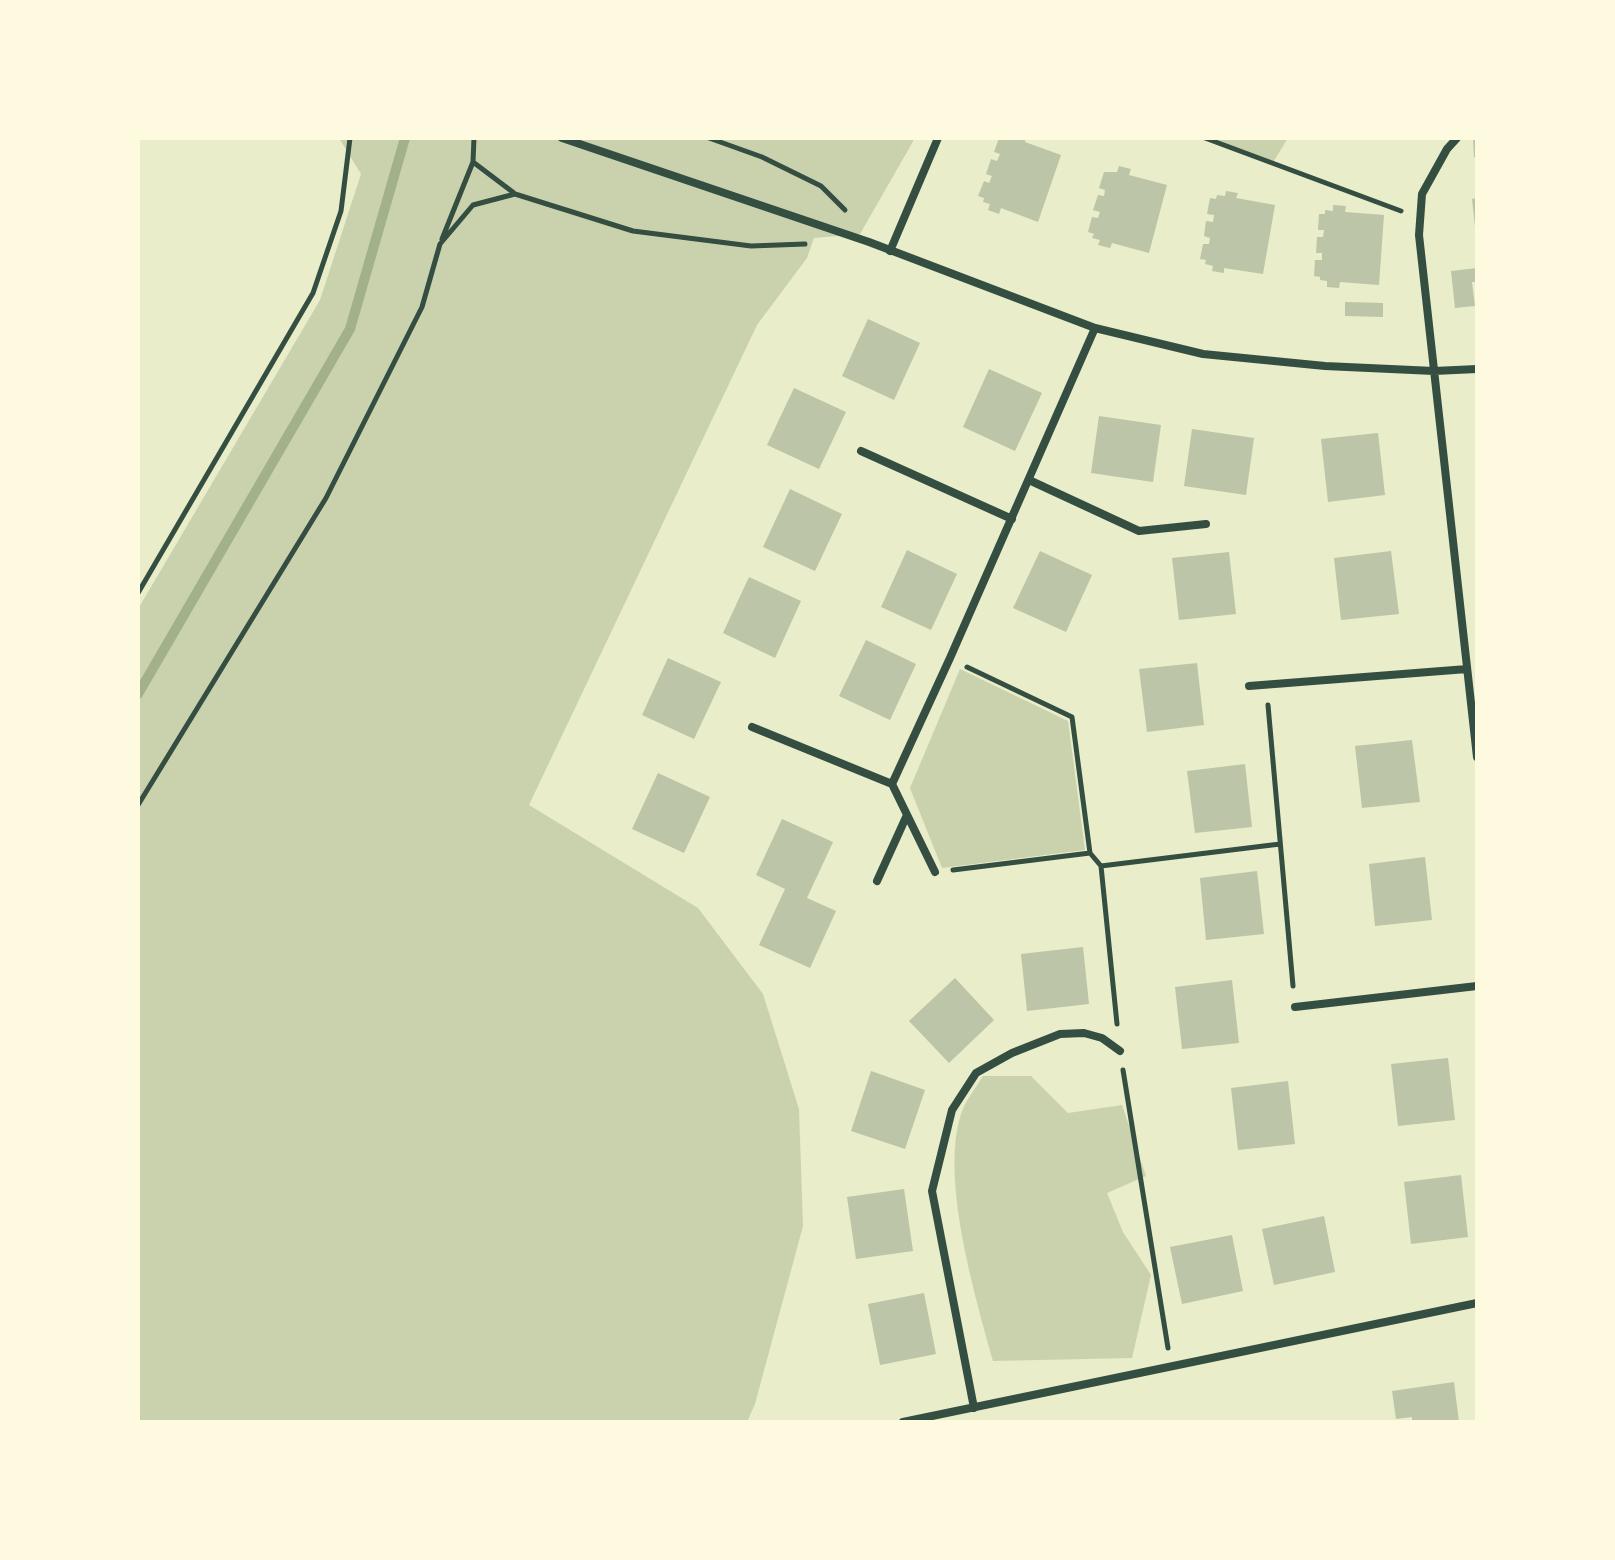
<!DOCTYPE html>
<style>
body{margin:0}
#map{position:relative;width:1615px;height:1560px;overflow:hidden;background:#e9edc9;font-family:"Titillium Web",sans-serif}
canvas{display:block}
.frame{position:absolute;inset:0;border:140px solid #fefae0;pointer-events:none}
</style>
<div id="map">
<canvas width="1615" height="1560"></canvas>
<div class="frame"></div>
</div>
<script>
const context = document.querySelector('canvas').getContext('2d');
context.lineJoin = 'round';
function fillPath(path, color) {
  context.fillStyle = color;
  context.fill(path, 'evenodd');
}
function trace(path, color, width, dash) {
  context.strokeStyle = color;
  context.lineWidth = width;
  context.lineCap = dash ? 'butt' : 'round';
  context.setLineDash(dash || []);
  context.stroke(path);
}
const green = new Path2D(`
 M 339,138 L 915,138 L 860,234 L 814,238 L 807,258 L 757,325 L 529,805 L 698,908 L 763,994 L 799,1109 L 803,1226 L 755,1404 L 747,1422 L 138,1422 L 138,609 L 320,300 L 361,174 Z
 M 1205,138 L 1288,138 L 1272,164 Z
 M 960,669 L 1068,721 L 1085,850 L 942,868 L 910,788 Z
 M 983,1076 L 1031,1076 L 1068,1113 L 1122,1105 L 1146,1176 L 1107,1193 L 1123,1232 L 1151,1275 L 1132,1358 L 993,1361 C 975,1295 940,1179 961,1114 C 965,1101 976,1088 983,1076 Z`);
const stream = new Path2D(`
 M 138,694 L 350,329 L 405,138`);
const building = new Path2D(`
 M 999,138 L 1026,138 L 1025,142 L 1061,155 L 1038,222 L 1001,208 L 999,214 L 988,210 L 990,204 L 983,202 L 984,198 L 978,196 L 984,181 L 989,183 L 992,176 L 986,174 L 991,159 L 997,161 L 1000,154 L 994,152 Z
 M 1473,138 L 1477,138 L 1477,157 L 1474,157 Z
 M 1119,166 L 1131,169 L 1129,175 L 1167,185 L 1149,253 L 1112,243 L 1110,248 L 1098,245 L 1100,240 L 1092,238 L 1094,234 L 1088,232 L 1092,217 L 1098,218 L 1100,212 L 1093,210 L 1098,195 L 1104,196 L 1105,190 L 1099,188 L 1104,172 L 1117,172 Z
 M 1226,191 L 1238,193 L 1236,198 L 1275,205 L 1263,274 L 1224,268 L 1224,273 L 1212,271 L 1213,266 L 1205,264 L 1206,260 L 1200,259 L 1203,244 L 1209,244 L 1210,238 L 1204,236 L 1206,221 L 1213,222 L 1214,215 L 1207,214 L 1210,198 L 1216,199 L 1217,195 L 1225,196 Z
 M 1477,198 L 1477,227 L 1475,227 L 1472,199 Z
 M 1333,205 L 1346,206 L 1345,212 L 1384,215 L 1379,285 L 1340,282 L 1339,288 L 1327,287 L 1327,281 L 1320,280 L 1320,277 L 1314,276 L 1315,260 L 1322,260 L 1322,253 L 1316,253 L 1317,237 L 1323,237 L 1324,230 L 1318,230 L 1319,214 L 1325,214 L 1325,210 L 1333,211 Z
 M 1477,268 L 1477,282 L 1472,282 L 1475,306 L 1455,308 L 1451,271 Z
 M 1345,302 L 1383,303 L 1383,317 L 1345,316 Z
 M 868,319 L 920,343 L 894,400 L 842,376 Z
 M 989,369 L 1042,393 L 1015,451 L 963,427 Z
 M 794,388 L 846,412 L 819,469 L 767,445 Z
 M 1099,416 L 1161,425 L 1153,482 L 1091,473 Z
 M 1192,429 L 1254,438 L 1246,495 L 1184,486 Z
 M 1378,433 L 1385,495 L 1328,502 L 1321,439 Z
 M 790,489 L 842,514 L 815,571 L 763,547 Z
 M 907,550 L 957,574 L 931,630 L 881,607 Z
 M 1040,551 L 1092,575 L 1066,632 L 1013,608 Z
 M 1391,551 L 1399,614 L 1341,620 L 1334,558 Z
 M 1229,552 L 1236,614 L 1179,620 L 1172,558 Z
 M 749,577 L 801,601 L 775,658 L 723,633 Z
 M 866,640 L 916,664 L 890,720 L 839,696 Z
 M 668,658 L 721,682 L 694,739 L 642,715 Z
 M 1197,663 L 1204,725 L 1147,732 L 1139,669 Z
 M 1412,740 L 1420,802 L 1362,808 L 1355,746 Z
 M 1245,764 L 1252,827 L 1195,833 L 1187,771 Z
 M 658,773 L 710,797 L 684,853 L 632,829 Z
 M 782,819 L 833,842 L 807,898 L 836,911 L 810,968 L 759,945 L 785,889 L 756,875 Z
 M 1425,857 L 1432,920 L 1375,926 L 1369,864 Z
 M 1257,871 L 1264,934 L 1206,940 L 1200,878 Z
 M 1083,947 L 1089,1004 L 1027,1011 L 1021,954 Z
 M 955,978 L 994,1020 L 949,1063 L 909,1021 Z
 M 1232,980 L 1239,1043 L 1182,1049 L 1175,987 Z
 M 1448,1058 L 1455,1120 L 1398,1126 L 1391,1064 Z
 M 871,1071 L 925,1090 L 905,1149 L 851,1131 Z
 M 1288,1081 L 1295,1144 L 1238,1150 L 1231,1088 Z
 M 1461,1175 L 1468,1237 L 1411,1244 L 1404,1182 Z
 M 904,1189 L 913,1251 L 856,1259 L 847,1197 Z
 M 1324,1216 L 1335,1272 L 1274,1285 L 1262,1229 Z
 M 1232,1235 L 1243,1291 L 1182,1304 L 1170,1247 Z
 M 924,1293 L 936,1354 L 880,1365 L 868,1304 Z
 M 1454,1382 L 1459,1422 L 1412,1422 L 1412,1417 L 1396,1419 L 1392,1391 Z`);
const path = new Path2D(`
 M 474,138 L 473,162 L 514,193
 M 709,138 L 762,157 L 821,186 L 845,210
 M 1205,138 L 1401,211
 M 442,239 L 473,162
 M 138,593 L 313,293 L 341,211 L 350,138
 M 967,667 L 1072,717 L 1090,853 L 1101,866 L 1280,844
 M 1268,705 L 1293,986
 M 138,805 L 326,498 L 422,307 L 440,244 L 473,205 L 515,194 L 633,231 L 751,246 L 805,244
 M 1101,866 L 1117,1024
 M 953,870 L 1090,853
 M 1123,1070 L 1168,1348`);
const minor = new Path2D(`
 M 562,138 L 869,242 L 1095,328 L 1203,354 L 1325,366 L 1434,371 L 1477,369
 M 1457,138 L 1447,149 L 1422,194 L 1419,235 L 1477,757
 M 890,251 L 938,138
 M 861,451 L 1012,519
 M 1029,480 L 1139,531 L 1206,524
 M 1249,686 L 1467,669
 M 752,727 L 892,784 L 950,658 L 1095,328
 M 892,784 L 935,872
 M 877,881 L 907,815
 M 1295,1007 L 1477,986
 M 974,1408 L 932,1191 L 952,1110 L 976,1073 L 1012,1053 L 1060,1034 L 1084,1033 L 1102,1038 L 1120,1051
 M 903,1422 L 1477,1303`);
fillPath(green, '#cad2ad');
trace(stream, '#a3b18a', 10);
fillPath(building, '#bcc5a7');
trace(path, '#344e41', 5);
trace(minor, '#344e41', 8);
</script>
